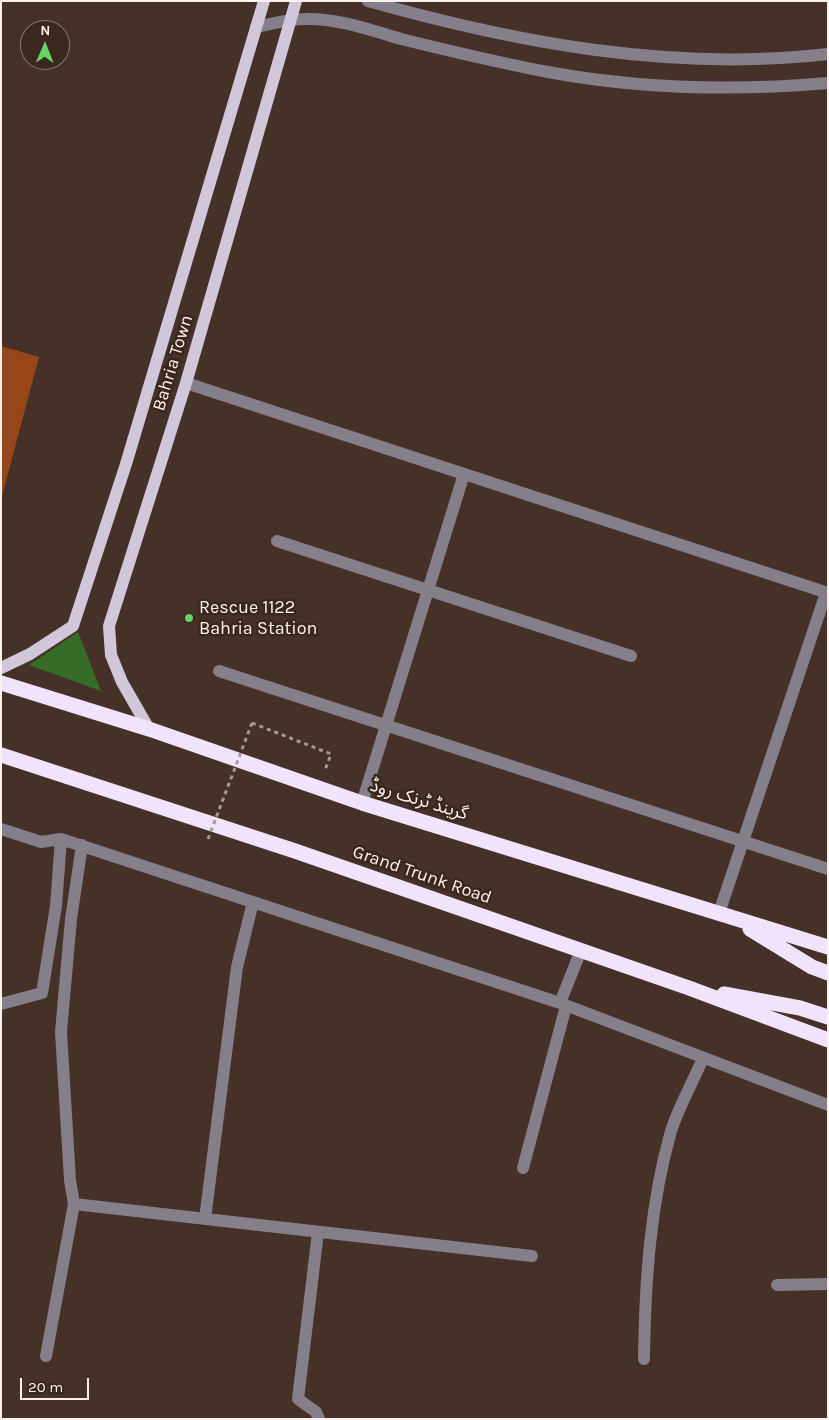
<!DOCTYPE html>
<meta charset="utf-8">
<style>
body{margin:0}
#map{position:relative;width:829px;height:1420px;overflow:hidden;background:#453127;font-family:Karla,sans-serif}
canvas{display:block}
.frame{position:absolute;inset:0;border:2px solid #fdf2ed;pointer-events:none}
.north{position:absolute;left:20px;top:20px;width:50px;height:50px;box-sizing:border-box;background:#3a271d;border:1px solid #887870;border-radius:50%;rotate:1deg;font-size:14px;font-weight:700;line-height:20px;text-align:center;color:#fdf2ed}
.north::after{content:'';display:block;margin:auto;width:18px;height:22px;background:#66d466;clip-path:polygon(50% 0,100% 100%,50% 72%,0 100%)}
.scale{position:absolute;left:20px;top:1378px;width:69px;height:22px;box-sizing:border-box;border:2px solid #fdf2ed;border-top:0;padding-left:6px;font-size:15px;line-height:18px;white-space:nowrap;color:#fdf2ed;-webkit-text-stroke:4px #3a271d;paint-order:stroke}
</style>
<div id="map">
<canvas width="829" height="1420"></canvas>
<div class="frame"></div>
<div class="north">N</div>
<div class="scale">20 m</div>
</div>
<script>
const context = document.querySelector('canvas').getContext('2d');
context.lineJoin = 'round';
function fillPath(path, color) {
  context.fillStyle = color;
  context.fill(path, 'evenodd');
}
function trace(path, color, width, dash) {
  context.strokeStyle = color;
  context.lineWidth = width;
  context.lineCap = dash ? 'butt' : 'round';
  context.setLineDash(dash || []);
  context.stroke(path);
}
function write(font, color, halo, rows, align = 'center') {
  context.font = font + ' Karla,"Noto Sans Arabic",sans-serif';
  context.lineWidth = 5;
  context.setLineDash([]);
  context.textBaseline = 'middle';
  context.strokeStyle = halo;
  context.fillStyle = color;
  for (const [text, x, y, turn = 0] of rows) {
    context.save();
    context.translate(x, y);
    context.rotate((+turn || 0) * Math.PI / 180);
    context.textAlign = isNaN(turn) ? turn : align;
    if (halo) context.strokeText(text, 0, 0);
    context.fillText(text, 0, 0);
    context.restore();
  }
}
const green = new Path2D(`
 M 78,632 L 101,691 L 29,665 Z`);
const building = new Path2D(`
 M 1,346 L 39,357 L 2,496 L 1,496 Z`);
const path = new Path2D(`
 M 252,723 L 331,754 L 325,770`);
const minor = new Path2D(`
 M 368,1 C 517,43 673,72 828,54
 M 256,27 C 272,24 288,19 305,19 C 337,18 370,30 401,39 C 450,51 499,63 548,72 C 640,89 735,91 828,83
 M 186,383 L 828,593
 M 277,541 L 631,656
 M 219,671 L 828,869
 M 362,803 L 464,474
 M 1,829 L 41,842 L 61,839 L 560,1003 L 828,1105
 M 719,913 L 826,593
 M 560,1003 L 581,950
 M 1,1004 L 42,993 L 56,906 L 61,839
 M 523,1168 L 566,1006
 M 74,1204 L 532,1256
 M 205,1219 L 237,967 L 253,902
 M 318,1232 L 298,1399 L 316,1412 L 319,1419
 M 777,1285 L 828,1284
 M 46,1356 L 74,1204 L 70,1180 L 61,1032 L 71,919 L 82,845
 M 644,1359 C 645,1283 650,1205 671,1131 C 679,1106 693,1082 703,1058`);
const major = new Path2D(`
 M 1,668 L 30,654 L 73,626 L 126,464 L 264,1
 M 149,729 L 122,682 L 111,655 L 109,626 L 186,383 L 296,1`);
const highway = new Path2D(`
 M 1,683 L 149,729 L 362,803 L 828,947
 M 1,755 L 295,851 L 689,988 L 828,1040
 M 750,929 L 812,967 L 828,973
 M 724,994 L 800,1008 L 828,1017`);
const pathBridge = new Path2D(`
 M 208,839 L 252,723`);
const markers = [
 [189,618,5,"#66d466"]
];
const streetNames = [
 ["Bahria Town",173,363,-73],
 ["گرینڈ ٹرنک روڈ",419,800,17],
 ["Grand Trunk Road",422,875,19]
];
const poiNames = [
 ["Rescue 1122",199,608],
 ["Bahria Station",199,629]
];
fillPath(green, '#366d26');
fillPath(building, '#974618');
trace(path, '#a89992', 3, [4, 4]);
trace(minor, '#847f88', 12);
trace(major, '#d1c7db', 12);
trace(highway, '#f0e3fb', 15);
trace(pathBridge, '#a89992', 3, [4, 4]);
for (const [x, y, r, color] of markers) {
  const dot = new Path2D();
  dot.arc(x, y, r, 0, 2 * Math.PI);
  context.fillStyle = color;
  context.fill(dot);
  trace(dot, '#3a271d', 2);
}
write('18px', '#fdf2ed', '#3a271d', streetNames);
write('18px', '#fdf2ed', '#3a271d', poiNames, 'left');
</script>
